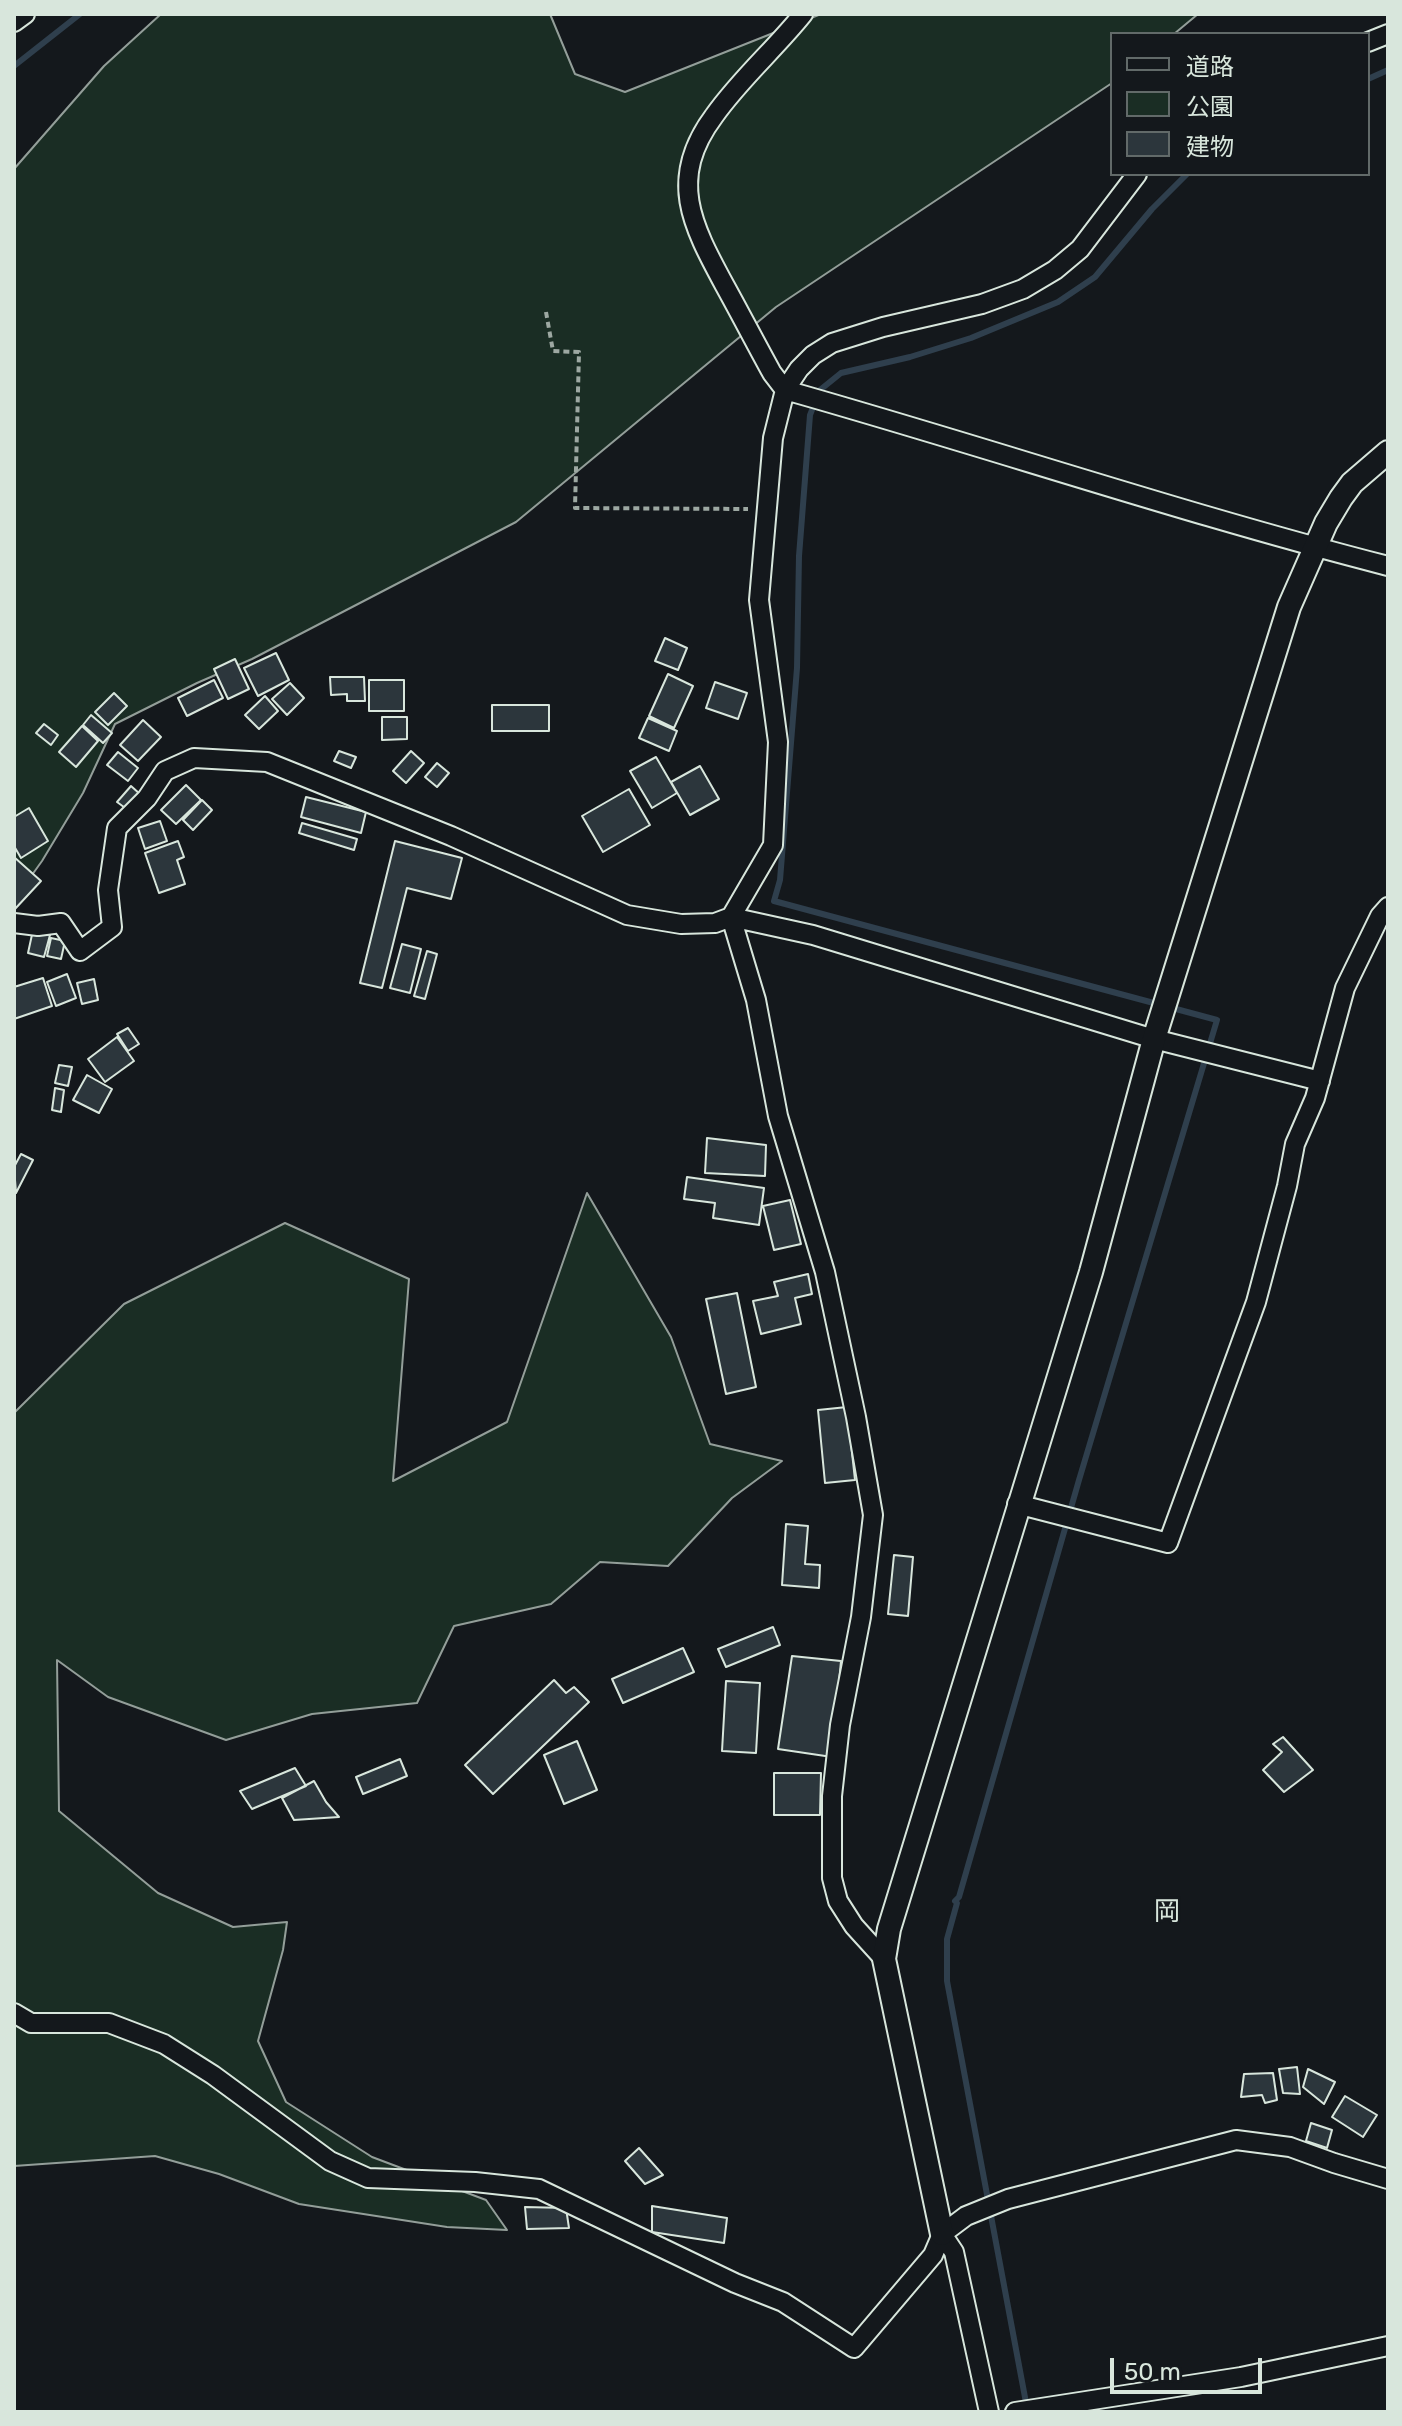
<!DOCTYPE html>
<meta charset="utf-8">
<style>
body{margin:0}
#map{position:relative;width:1402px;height:2426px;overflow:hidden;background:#14181c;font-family:Rubik,"Noto Sans JP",sans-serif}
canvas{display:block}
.frame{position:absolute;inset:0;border:16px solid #d8e6dc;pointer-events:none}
.legend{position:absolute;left:1110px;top:32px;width:260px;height:144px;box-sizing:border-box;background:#14181c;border:2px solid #626a69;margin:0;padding:10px 14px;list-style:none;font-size:24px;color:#d8e6dc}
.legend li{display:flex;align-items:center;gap:16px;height:40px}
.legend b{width:40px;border:2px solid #626a69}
.scale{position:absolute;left:1110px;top:2358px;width:152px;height:36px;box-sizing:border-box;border:4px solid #d8e6dc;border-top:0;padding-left:10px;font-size:24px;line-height:28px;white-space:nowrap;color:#d8e6dc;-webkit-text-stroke:6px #14181c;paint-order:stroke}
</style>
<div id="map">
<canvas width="1402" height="2426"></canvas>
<div class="frame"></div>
<ul class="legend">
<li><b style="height:10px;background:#14181c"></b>道路</li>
<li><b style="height:22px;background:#1a2d24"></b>公園</li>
<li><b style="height:22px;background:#2c363c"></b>建物</li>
</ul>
<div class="scale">50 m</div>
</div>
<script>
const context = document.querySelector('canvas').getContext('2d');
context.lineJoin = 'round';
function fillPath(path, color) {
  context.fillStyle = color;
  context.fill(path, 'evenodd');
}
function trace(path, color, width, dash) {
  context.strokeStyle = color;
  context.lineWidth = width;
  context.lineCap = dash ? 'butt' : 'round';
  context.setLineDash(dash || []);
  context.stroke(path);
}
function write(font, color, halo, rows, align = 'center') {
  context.font = font + ' Rubik,"Noto Sans JP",sans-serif';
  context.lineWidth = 6;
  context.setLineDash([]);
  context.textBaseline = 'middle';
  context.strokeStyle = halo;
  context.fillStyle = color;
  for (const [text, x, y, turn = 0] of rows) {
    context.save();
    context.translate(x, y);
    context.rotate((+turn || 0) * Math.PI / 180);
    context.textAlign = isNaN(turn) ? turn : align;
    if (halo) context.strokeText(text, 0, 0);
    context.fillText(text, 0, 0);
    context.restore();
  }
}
const green = new Path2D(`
 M 161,14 L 550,14 L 575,74 L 625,92 L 821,14 L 1198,14 L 1174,34 L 1112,34 L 1112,83 L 776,307 L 516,522 L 252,659 L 197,683 L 115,724 L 83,793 L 42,861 L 14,900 L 14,169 L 104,66 Z
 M 587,1193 L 671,1337 L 710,1444 L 782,1461 L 732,1498 L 668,1566 L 600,1562 L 551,1604 L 454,1626 L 417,1703 L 312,1714 L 226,1740 L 108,1697 L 57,1660 L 59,1811 L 158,1893 L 233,1927 L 287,1922 L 283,1950 L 258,2041 L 286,2102 L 372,2157 L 486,2200 L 507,2230 L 447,2227 L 299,2204 L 219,2174 L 155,2156 L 14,2166 L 14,1413 L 124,1304 L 285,1223 L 409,1279 L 393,1481 L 507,1422 Z`);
const stream = new Path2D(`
 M 14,66 L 80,14
 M 1368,79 L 1388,70
 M 1027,2408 L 947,1981 L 947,1939 L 957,1903 L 955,1901 L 959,1897 L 1079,1480 L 1217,1020 L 774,901 L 780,880 L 797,668 L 799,556 L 810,415 L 820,390 L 841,373 L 910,357 L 971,338 L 1058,302 L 1095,277 L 1152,209 L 1187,174`);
const building = new Path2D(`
 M 665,638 L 687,648 L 678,670 L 655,661 Z
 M 276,653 L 289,680 L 258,696 L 244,668 Z
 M 235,659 L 249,689 L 228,699 L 214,669 Z
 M 668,674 L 693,686 L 674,728 L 649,716 Z
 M 330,677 L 364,677 L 365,701 L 347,701 L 347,694 L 331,695 Z
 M 214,680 L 223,698 L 187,716 L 178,698 Z
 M 369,680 L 404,680 L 404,711 L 369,711 Z
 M 715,682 L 747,693 L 738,719 L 706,708 Z
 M 290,683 L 304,698 L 287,715 L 272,699 Z
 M 114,693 L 127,706 L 108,725 L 95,712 Z
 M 265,696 L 278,711 L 259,729 L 245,715 Z
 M 492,705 L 549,705 L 549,731 L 492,731 Z
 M 91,715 L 112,733 L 103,743 L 83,725 Z
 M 382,717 L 407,717 L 407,739 L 382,740 Z
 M 648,718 L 677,731 L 669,751 L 639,738 Z
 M 143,720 L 161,737 L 138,761 L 120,745 Z
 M 44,724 L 58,735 L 51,745 L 36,733 Z
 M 82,726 L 98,741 L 76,767 L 59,752 Z
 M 339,751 L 356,757 L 351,768 L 334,761 Z
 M 411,751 L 424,763 L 406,783 L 393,771 Z
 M 118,752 L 138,768 L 128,781 L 107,765 Z
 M 656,757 L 677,793 L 652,808 L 630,771 Z
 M 437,763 L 449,773 L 437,787 L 425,777 Z
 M 700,766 L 719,799 L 690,815 L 671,782 Z
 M 186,785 L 201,800 L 176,824 L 161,810 Z
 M 131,786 L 141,795 L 128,810 L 117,802 Z
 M 629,789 L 650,825 L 603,852 L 582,816 Z
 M 306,797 L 366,812 L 361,833 L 301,817 Z
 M 202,800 L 212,810 L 193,830 L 183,820 Z
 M 29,808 L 48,841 L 21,858 L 14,846 L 14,817 Z
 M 160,821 L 167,841 L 145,849 L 138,828 Z
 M 302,823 L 357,839 L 354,850 L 299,833 Z
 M 178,841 L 184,857 L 177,860 L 185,884 L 159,893 L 145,853 Z
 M 395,841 L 462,858 L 451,899 L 407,888 L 382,988 L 360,983 Z
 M 14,857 L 41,881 L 14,910 Z
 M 33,930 L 50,935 L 44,957 L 28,953 Z
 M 51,938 L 65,941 L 61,959 L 47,956 Z
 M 402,944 L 421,949 L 410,993 L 390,988 Z
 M 427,951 L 437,954 L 425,999 L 414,996 Z
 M 67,974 L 76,998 L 56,1006 L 47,982 Z
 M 43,978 L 52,1006 L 14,1019 L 14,987 Z
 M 94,979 L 98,1000 L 82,1004 L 77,983 Z
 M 128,1028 L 139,1044 L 128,1051 L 117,1034 Z
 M 117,1037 L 134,1061 L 105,1082 L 88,1059 Z
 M 59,1065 L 72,1067 L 68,1086 L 55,1083 Z
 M 87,1075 L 112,1089 L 99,1113 L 73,1100 Z
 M 55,1088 L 64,1090 L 61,1112 L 52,1110 Z
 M 707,1138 L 766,1145 L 765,1176 L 705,1173 Z
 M 21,1154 L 33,1160 L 16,1193 L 14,1167 Z
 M 687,1177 L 764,1188 L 759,1225 L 713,1218 L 715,1203 L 684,1199 Z
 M 790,1200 L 801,1244 L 774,1250 L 763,1206 Z
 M 808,1274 L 812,1294 L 795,1298 L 801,1324 L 761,1334 L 753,1301 L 778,1296 L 774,1282 Z
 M 737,1293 L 756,1387 L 726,1394 L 706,1299 Z
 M 847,1407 L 855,1480 L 825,1483 L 818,1410 Z
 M 786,1524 L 808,1526 L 805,1564 L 820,1565 L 819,1588 L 782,1585 Z
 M 894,1555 L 913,1557 L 908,1616 L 888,1614 Z
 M 773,1627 L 780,1645 L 726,1667 L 718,1649 Z
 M 683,1648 L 694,1672 L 623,1703 L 612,1679 Z
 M 792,1656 L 841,1661 L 832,1757 L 778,1749 Z
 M 554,1680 L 566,1693 L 574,1687 L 589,1702 L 493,1794 L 465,1765 Z
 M 726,1681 L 760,1683 L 756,1753 L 722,1751 Z
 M 1283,1737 L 1313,1770 L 1284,1792 L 1263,1770 L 1282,1752 L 1273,1744 Z
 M 577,1741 L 597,1790 L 564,1804 L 544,1755 Z
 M 400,1759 L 407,1776 L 363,1794 L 356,1777 Z
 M 295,1768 L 306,1786 L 252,1809 L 240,1791 Z
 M 774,1773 L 821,1773 L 820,1815 L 774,1815 Z
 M 314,1781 L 326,1802 L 339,1817 L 294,1820 L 282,1798 Z
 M 1297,2067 L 1300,2094 L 1283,2093 L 1279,2069 Z
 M 1308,2069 L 1335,2082 L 1324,2104 L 1303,2087 Z
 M 1273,2073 L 1277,2100 L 1265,2103 L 1262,2095 L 1241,2097 L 1244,2074 Z
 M 1345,2096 L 1377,2115 L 1363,2137 L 1332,2117 Z
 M 1311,2123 L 1332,2130 L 1327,2148 L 1306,2141 Z
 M 639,2148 L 663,2175 L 645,2184 L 625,2161 Z
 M 652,2206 L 727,2218 L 724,2243 L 652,2232 Z
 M 525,2207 L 566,2208 L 569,2228 L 527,2229 Z`);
const path = new Path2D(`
 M 546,312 L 553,351 L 579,352 L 575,508 L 748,509`);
const minor = new Path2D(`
 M 803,14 C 775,49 740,79 714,116 C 667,179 692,225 725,286 C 741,315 756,344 772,373 L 785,390 C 987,447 1185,514 1388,566
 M 14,22 L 25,14
 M 1368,42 L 1388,34
 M 14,923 L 38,926 L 61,923 L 80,951 L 112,927 L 108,890 L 117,828 L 147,798 L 165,771 L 194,758 L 267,762 L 451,836 L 627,915 L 681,924 L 715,923 L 731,917 L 813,935 L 1154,1039 L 1320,1081
 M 1017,1504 L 1168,1543 L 1256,1302 L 1287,1186 L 1295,1144 L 1315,1098 L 1345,988 L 1380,916 L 1388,907
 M 884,1959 L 854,1926 L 838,1901 L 832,1878 L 832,1796 L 840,1725 L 861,1617 L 873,1515 L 856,1417 L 825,1272 L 778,1116 L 756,1000 L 731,917 L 773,845 L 778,742 L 759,600 L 773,438 L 785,390 L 799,369 L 813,355 L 832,343 L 883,327 L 982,304 L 1023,289 L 1055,270 L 1080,249 L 1137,174
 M 14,2013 L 31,2023 L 109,2023 L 164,2044 L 213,2075 L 330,2161 L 368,2178 L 475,2182 L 539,2189 L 735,2283 L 783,2302 L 854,2348 L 933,2255 L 942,2234 L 966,2216 L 1008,2199 L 1236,2140 L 1290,2147 L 1334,2163 L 1388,2179
 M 942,2234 L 954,2252 L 989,2412
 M 1015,2412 L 1241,2377 L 1388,2346`);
const tertiary = new Path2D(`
 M 942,2234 L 884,1959 L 889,1929 L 1091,1272 L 1154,1039 L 1289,607 L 1326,523 L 1341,498 L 1352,483 L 1388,452`);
const quarterNames = [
 ["岡",1167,1912]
];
fillPath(green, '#1a2d24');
trace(green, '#939e99', 2);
trace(stream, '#2f3f4d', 6);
fillPath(building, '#2c363c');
trace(building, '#d8e6dc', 2);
trace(minor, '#d8e6dc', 22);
trace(tertiary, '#d8e6dc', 26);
trace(path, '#9da8a2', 4, [6, 4]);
trace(minor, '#14181c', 18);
trace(tertiary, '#14181c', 22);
write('26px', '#d8e6dc', '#14181c', quarterNames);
</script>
